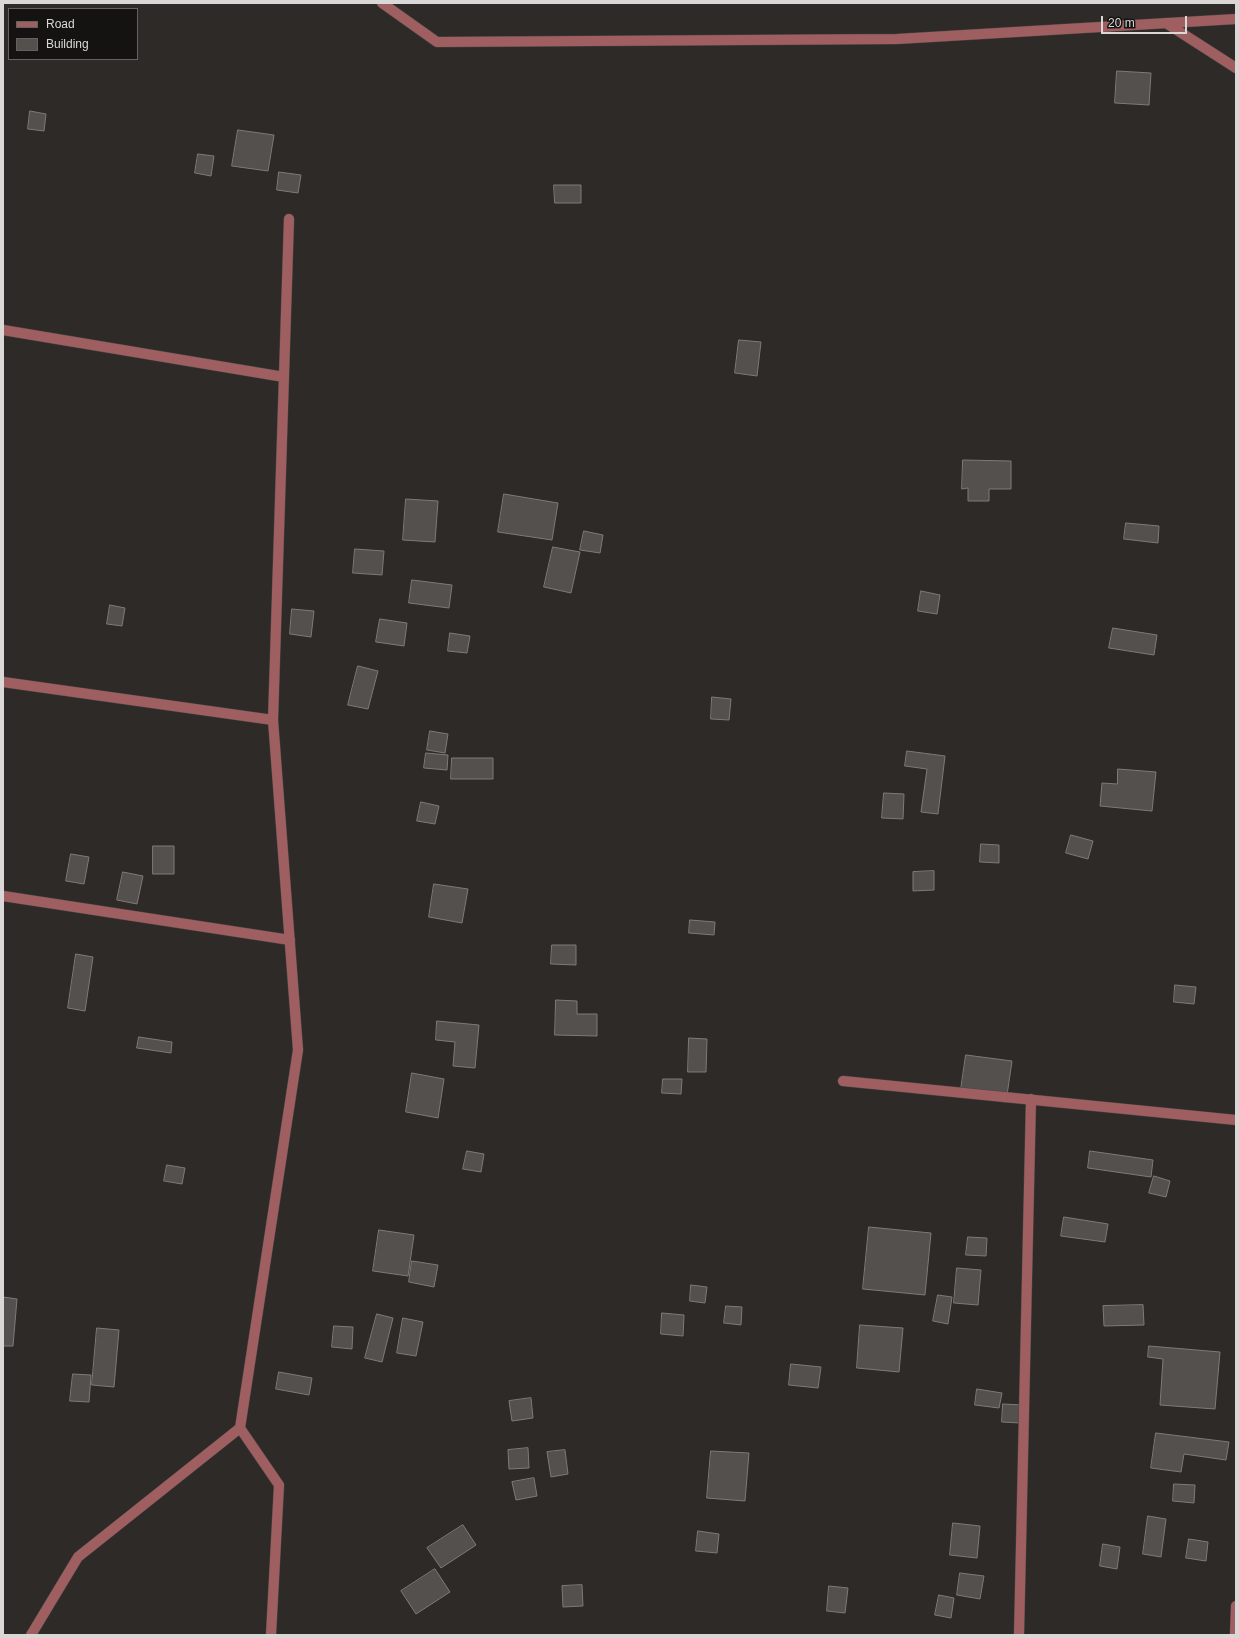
<!DOCTYPE html>
<style>
body{margin:0}
#map{position:relative;width:1239px;height:1638px;overflow:hidden;background:#2d2a28;font-family:Arial,sans-serif}
canvas{display:block}
.frame{position:absolute;inset:0;border:4px solid #dad8d7;pointer-events:none}
.legend{position:absolute;left:8px;top:8px;width:130px;height:52px;box-sizing:border-box;background:#141312;border:1px solid #636261;margin:0;padding:5px 7px;list-style:none;font-size:12px;color:#dad8d7}
.legend li{display:flex;align-items:center;gap:8px;height:20px}
.legend b{width:20px;border:1px solid #636261}
.scale{position:absolute;left:1101px;top:16px;width:86px;height:18px;box-sizing:border-box;border:2px solid #dad8d7;border-top:0;padding-left:5px;font-size:12px;line-height:14px;white-space:nowrap;color:#dad8d7;-webkit-text-stroke:3px #141312;paint-order:stroke}
</style>
<div id="map">
<canvas width="1239" height="1638"></canvas>
<div class="frame"></div>
<ul class="legend">
<li><b style="height:5px;background:#9f5f61"></b>Road</li>
<li><b style="height:11px;background:#54504e"></b>Building</li>
</ul>
<div class="scale">20 m</div>
</div>
<script>
const context = document.querySelector('canvas').getContext('2d');
context.lineJoin = 'round';
function fillPath(path, color) {
  context.fillStyle = color;
  context.fill(path, 'evenodd');
}
function trace(path, color, width, dash) {
  context.strokeStyle = color;
  context.lineWidth = width;
  context.lineCap = dash ? 'butt' : 'round';
  context.setLineDash(dash || []);
  context.stroke(path);
}
const building = new Path2D(`
 M 1117,71 L 1151,73 L 1149,105 L 1115,103 Z
 M 30,111 L 46,114 L 44,131 L 28,129 Z
 M 238,130 L 274,135 L 268,171 L 232,166 Z
 M 198,154 L 214,156 L 211,176 L 195,173 Z
 M 279,172 L 301,175 L 298,193 L 277,190 Z
 M 554,185 L 581,185 L 581,203 L 555,203 Z
 M 739,340 L 761,342 L 757,376 L 735,373 Z
 M 963,460 L 1011,461 L 1011,489 L 989,489 L 989,501 L 968,501 L 968,488 L 962,489 Z
 M 504,494 L 558,503 L 552,540 L 498,532 Z
 M 406,499 L 438,501 L 435,542 L 403,540 Z
 M 1126,523 L 1159,526 L 1158,543 L 1124,539 Z
 M 584,531 L 603,535 L 600,553 L 580,550 Z
 M 553,547 L 580,552 L 571,593 L 544,587 Z
 M 355,549 L 384,551 L 382,575 L 353,573 Z
 M 412,580 L 452,585 L 449,608 L 409,603 Z
 M 921,591 L 940,595 L 937,614 L 918,611 Z
 M 110,605 L 125,608 L 122,626 L 107,624 Z
 M 292,609 L 314,611 L 311,637 L 290,634 Z
 M 380,619 L 407,623 L 404,646 L 376,642 Z
 M 1113,628 L 1157,635 L 1154,655 L 1109,648 Z
 M 450,633 L 470,636 L 467,653 L 448,651 Z
 M 358,666 L 378,671 L 368,709 L 348,705 Z
 M 712,697 L 731,699 L 729,720 L 711,719 Z
 M 430,731 L 448,734 L 445,753 L 427,750 Z
 M 907,751 L 945,756 L 938,814 L 921,812 L 927,769 L 905,766 Z
 M 426,753 L 448,755 L 447,770 L 424,768 Z
 M 452,758 L 493,758 L 493,779 L 451,779 Z
 M 1118,769 L 1156,772 L 1152,811 L 1100,806 L 1102,783 L 1117,784 Z
 M 884,793 L 904,794 L 903,819 L 882,818 Z
 M 421,802 L 439,806 L 435,824 L 417,821 Z
 M 1071,835 L 1093,841 L 1088,859 L 1066,853 Z
 M 981,844 L 999,845 L 999,863 L 980,862 Z
 M 153,846 L 174,846 L 174,874 L 153,874 Z
 M 71,854 L 89,857 L 84,884 L 66,881 Z
 M 934,871 L 934,890 L 913,891 L 913,872 Z
 M 123,872 L 143,876 L 137,904 L 117,900 Z
 M 434,884 L 468,889 L 462,923 L 429,917 Z
 M 690,920 L 715,922 L 714,935 L 689,933 Z
 M 552,945 L 576,945 L 576,965 L 551,964 Z
 M 76,954 L 93,957 L 85,1011 L 68,1008 Z
 M 1175,985 L 1196,987 L 1194,1004 L 1174,1002 Z
 M 556,1000 L 577,1001 L 577,1014 L 597,1014 L 597,1036 L 555,1035 Z
 M 437,1021 L 479,1025 L 475,1068 L 453,1066 L 455,1042 L 436,1040 Z
 M 139,1037 L 172,1042 L 171,1053 L 137,1048 Z
 M 689,1038 L 707,1039 L 706,1072 L 688,1072 Z
 M 966,1055 L 1012,1061 L 1006,1102 L 960,1096 Z
 M 412,1073 L 444,1079 L 438,1118 L 406,1112 Z
 M 663,1079 L 682,1079 L 681,1094 L 662,1093 Z
 M 467,1151 L 484,1154 L 481,1172 L 463,1169 Z
 M 1090,1151 L 1153,1160 L 1151,1177 L 1088,1168 Z
 M 167,1165 L 185,1168 L 182,1184 L 164,1181 Z
 M 1154,1176 L 1170,1181 L 1166,1197 L 1149,1193 Z
 M 1064,1217 L 1108,1224 L 1105,1242 L 1061,1236 Z
 M 869,1227 L 931,1233 L 925,1295 L 863,1289 Z
 M 379,1230 L 414,1235 L 408,1276 L 373,1271 Z
 M 968,1237 L 987,1238 L 986,1256 L 966,1255 Z
 M 412,1261 L 438,1265 L 434,1287 L 409,1282 Z
 M 957,1268 L 981,1270 L 978,1305 L 954,1303 Z
 M 691,1285 L 707,1287 L 705,1303 L 690,1301 Z
 M 938,1295 L 952,1297 L 948,1324 L 933,1321 Z
 M 3,1297 L 17,1299 L 13,1346 L 3,1346 Z
 M 1143,1305 L 1144,1325 L 1104,1326 L 1103,1306 Z
 M 726,1306 L 742,1307 L 741,1325 L 724,1323 Z
 M 662,1313 L 684,1315 L 683,1336 L 661,1334 Z
 M 377,1314 L 393,1318 L 382,1362 L 365,1358 Z
 M 403,1318 L 423,1322 L 416,1356 L 397,1353 Z
 M 860,1325 L 903,1328 L 899,1372 L 857,1368 Z
 M 334,1326 L 353,1327 L 352,1349 L 332,1347 Z
 M 97,1328 L 119,1330 L 114,1387 L 92,1385 Z
 M 1149,1346 L 1220,1352 L 1215,1409 L 1160,1405 L 1163,1359 L 1148,1357 Z
 M 791,1364 L 821,1367 L 818,1388 L 789,1385 Z
 M 279,1372 L 312,1378 L 309,1395 L 276,1389 Z
 M 73,1374 L 91,1375 L 89,1402 L 70,1401 Z
 M 977,1389 L 1002,1393 L 999,1408 L 975,1405 Z
 M 531,1398 L 533,1418 L 512,1421 L 509,1401 Z
 M 1003,1404 L 1022,1405 L 1020,1423 L 1002,1422 Z
 M 1156,1433 L 1229,1442 L 1226,1460 L 1184,1454 L 1181,1472 L 1151,1468 Z
 M 528,1448 L 529,1468 L 509,1469 L 508,1450 Z
 M 565,1450 L 568,1474 L 551,1477 L 547,1452 Z
 M 711,1451 L 749,1453 L 745,1501 L 707,1498 Z
 M 534,1478 L 537,1496 L 516,1500 L 512,1482 Z
 M 1174,1484 L 1195,1485 L 1194,1503 L 1173,1501 Z
 M 1148,1516 L 1166,1519 L 1161,1557 L 1143,1554 Z
 M 953,1523 L 980,1526 L 977,1558 L 950,1555 Z
 M 463,1525 L 476,1545 L 441,1568 L 427,1548 Z
 M 698,1531 L 719,1534 L 717,1553 L 696,1551 Z
 M 1189,1539 L 1208,1542 L 1206,1561 L 1186,1558 Z
 M 1103,1544 L 1120,1547 L 1117,1569 L 1100,1566 Z
 M 435,1569 L 450,1592 L 416,1614 L 401,1591 Z
 M 960,1573 L 984,1576 L 980,1599 L 957,1595 Z
 M 582,1585 L 583,1606 L 563,1607 L 562,1586 Z
 M 829,1586 L 848,1588 L 845,1613 L 827,1611 Z
 M 939,1595 L 954,1598 L 951,1618 L 935,1615 Z`);
const minor = new Path2D(`
 M 382,3 L 437,42 L 897,39 L 1236,19
 M 1166,23 L 1236,68
 M 3,330 L 284,377
 M 3,682 L 273,720
 M 3,896 L 290,940
 M 843,1081 L 1236,1120
 M 240,1428 L 279,1485 L 271,1635
 M 31,1635 L 78,1557 L 240,1428 L 298,1050 L 273,720 L 289,219
 M 1019,1635 L 1031,1099
 M 1235,1635 L 1236,1606`);
fillPath(building, '#54504e');
trace(building, '#7e7a78', 1);
trace(minor, '#494644', 11);
trace(minor, '#9f5f61', 10);
</script>
